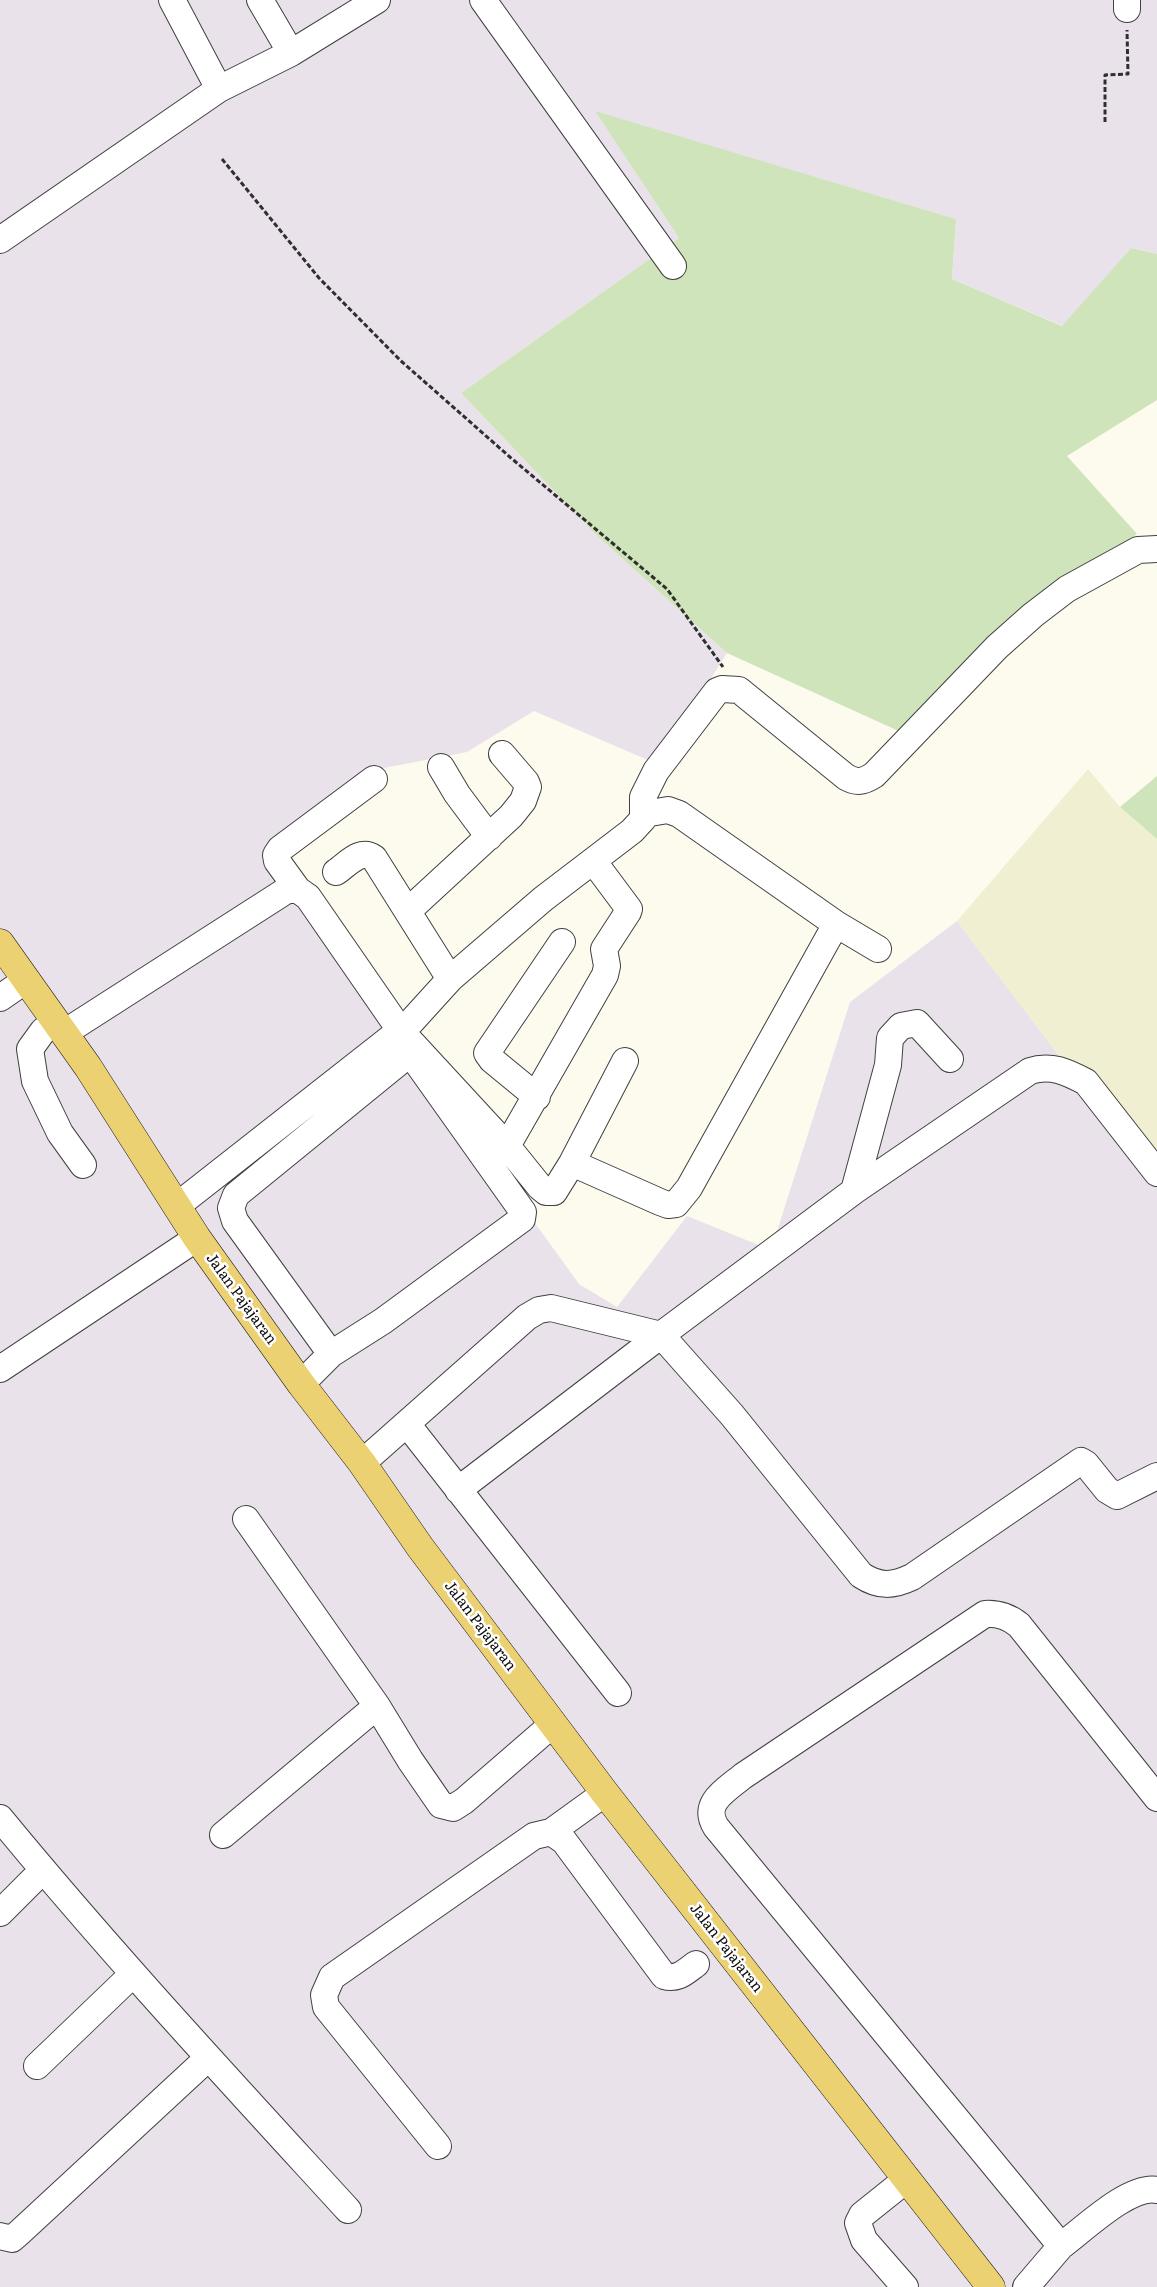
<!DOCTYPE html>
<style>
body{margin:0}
canvas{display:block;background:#fdfbee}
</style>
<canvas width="1157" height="2287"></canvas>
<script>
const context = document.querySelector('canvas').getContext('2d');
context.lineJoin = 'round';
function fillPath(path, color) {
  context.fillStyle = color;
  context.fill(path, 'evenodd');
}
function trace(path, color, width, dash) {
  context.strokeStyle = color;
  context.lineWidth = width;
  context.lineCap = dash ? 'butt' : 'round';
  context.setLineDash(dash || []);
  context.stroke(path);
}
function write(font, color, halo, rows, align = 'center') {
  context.font = font + ' Literata,serif';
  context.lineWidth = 5;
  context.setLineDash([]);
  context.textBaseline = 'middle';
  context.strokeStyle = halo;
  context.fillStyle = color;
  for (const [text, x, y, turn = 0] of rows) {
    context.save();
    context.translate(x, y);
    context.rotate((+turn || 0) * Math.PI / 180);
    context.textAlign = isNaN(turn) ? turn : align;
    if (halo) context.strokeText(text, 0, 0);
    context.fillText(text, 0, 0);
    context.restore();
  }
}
const industrial = new Path2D(`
 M 0,0 L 1157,0 L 1157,254 L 1131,248 L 1063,326 L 952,279 L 956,219 L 596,112 L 679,238 L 461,393 L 596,535 L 727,653 L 657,764 L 534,711 L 467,752 L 379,769 L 265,850 L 579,1284 L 617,1307 L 687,1216 L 771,1250 L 850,1002 L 957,921 L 1157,1185 L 1157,2287 L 0,2287 Z`);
const farmland = new Path2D(`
 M 1088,769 L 1120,807 L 1157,839 L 1157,1185 L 957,921 Z`);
const green = new Path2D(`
 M 595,111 L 956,219 L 952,279 L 1062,326 L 1131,248 L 1157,254 L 1157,400 L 1067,456 L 1137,534 L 1015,618 L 903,733 L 727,653 L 596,535 L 461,393 L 679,238 Z
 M 1157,776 L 1157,839 L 1120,807 Z`);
const path = new Path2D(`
 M 1105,122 L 1105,75 L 1128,74 L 1127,30
 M 222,159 L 319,278 L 401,361 L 511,458 L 667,589 L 723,667`);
const minor = new Path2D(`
 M 172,0 L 219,89
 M 260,0 L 291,53 L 377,0
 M 483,0 L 673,266
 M 1127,0 L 1127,9
 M 0,240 L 219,89 L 291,53
 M 441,767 L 457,794 L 489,837
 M 644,814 L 668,810 L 679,814 L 836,924 L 878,949
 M 336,872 C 348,864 360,848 374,858 L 450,979
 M 298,890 L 277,861 L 276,855 L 280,849 L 374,779
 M 409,910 L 511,816 L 523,801 L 528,787 L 526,782 L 502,754
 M 0,998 L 26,980
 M 55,1022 L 43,1031 L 30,1049 L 35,1081 L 60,1133 L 83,1165
 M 64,1033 L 287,890 L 298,890 L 308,897 L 400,1030 L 507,1146 L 540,1187 L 546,1192 L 554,1192 L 572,1163 L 660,1202 L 668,1205 L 676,1204 L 689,1188 L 836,924
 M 537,1097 L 492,1060 L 487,1053 L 562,942
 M 507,1146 L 605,975 L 607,966 L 604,949 L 628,912 L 629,909 L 594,862
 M 572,1163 L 625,1061
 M 854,1191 L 888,1065 L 890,1038 L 901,1026 L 917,1023 L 950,1059
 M 178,1205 L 411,1022 L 450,979 L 543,899 L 632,831 L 643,819 L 643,797 L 656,771 L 717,691 L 722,689 L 739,690 L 846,777 C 857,783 863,782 874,775 L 997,647 L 1033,615 L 1067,589 L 1138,550 L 1157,549
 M 0,1369 L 197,1238
 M 301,1384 L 331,1354 L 383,1321 L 522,1219 L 523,1212 L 415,1060 L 409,1057 L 403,1059 L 236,1195 L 231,1208 L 235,1221 L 331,1354
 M 407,1424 L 618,1693
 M 362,1463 L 527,1317 L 539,1310 L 551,1308 L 661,1335 L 854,1191 L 1030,1071 C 1051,1064 1067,1072 1086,1082 L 1157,1173
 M 458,1490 L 661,1335 L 732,1415 L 861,1575 C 879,1587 893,1586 912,1577 L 1081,1461 L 1086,1464 L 1107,1490 L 1117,1496 L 1157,1476
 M 246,1519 L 377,1706 L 410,1760 L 441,1805 L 453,1808 L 464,1801 L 553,1724
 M 0,1818 C 111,1953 230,2081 348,2210
 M 551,1832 L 605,1793
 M 223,1835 L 377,1706
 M 0,1913 L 43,1870
 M 37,2066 L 133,1974
 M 438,2146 L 326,2007 L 324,1995 L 332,1977 L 534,1836 L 551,1832 L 564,1841 L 664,1976 C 678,1980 685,1972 696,1964
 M 0,2236 L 12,2239 L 20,2232 L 208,2058
 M 1061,2246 C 1083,2230 1130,2184 1157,2190
 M 905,2287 L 864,2240 L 858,2223 L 862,2215 L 907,2179
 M 1026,2287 L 1061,2246 L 716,1827 C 701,1803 726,1790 743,1776 L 985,1614 C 998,1613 1009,1617 1019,1625 L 1157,1798`);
const major = new Path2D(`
 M 0,943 L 88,1067 L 197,1238 L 301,1384 L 362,1463 L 420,1547 L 605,1793 L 991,2287`);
const streetNames = [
 ["Jalan Pajajaran",241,1299,54],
 ["Jalan Pajajaran",480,1626,53],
 ["Jalan Pajajaran",726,1948,52]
];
fillPath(industrial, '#eae2eb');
fillPath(farmland, '#f1efd1');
fillPath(green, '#cfe4bb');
trace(minor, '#404040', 28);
trace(major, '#1e1e1e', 29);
trace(path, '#2f2f2f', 3, [5, 2.5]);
trace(minor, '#fff', 26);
trace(major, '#ebd171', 28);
write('15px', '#0d0d0d', '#fff', streetNames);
</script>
